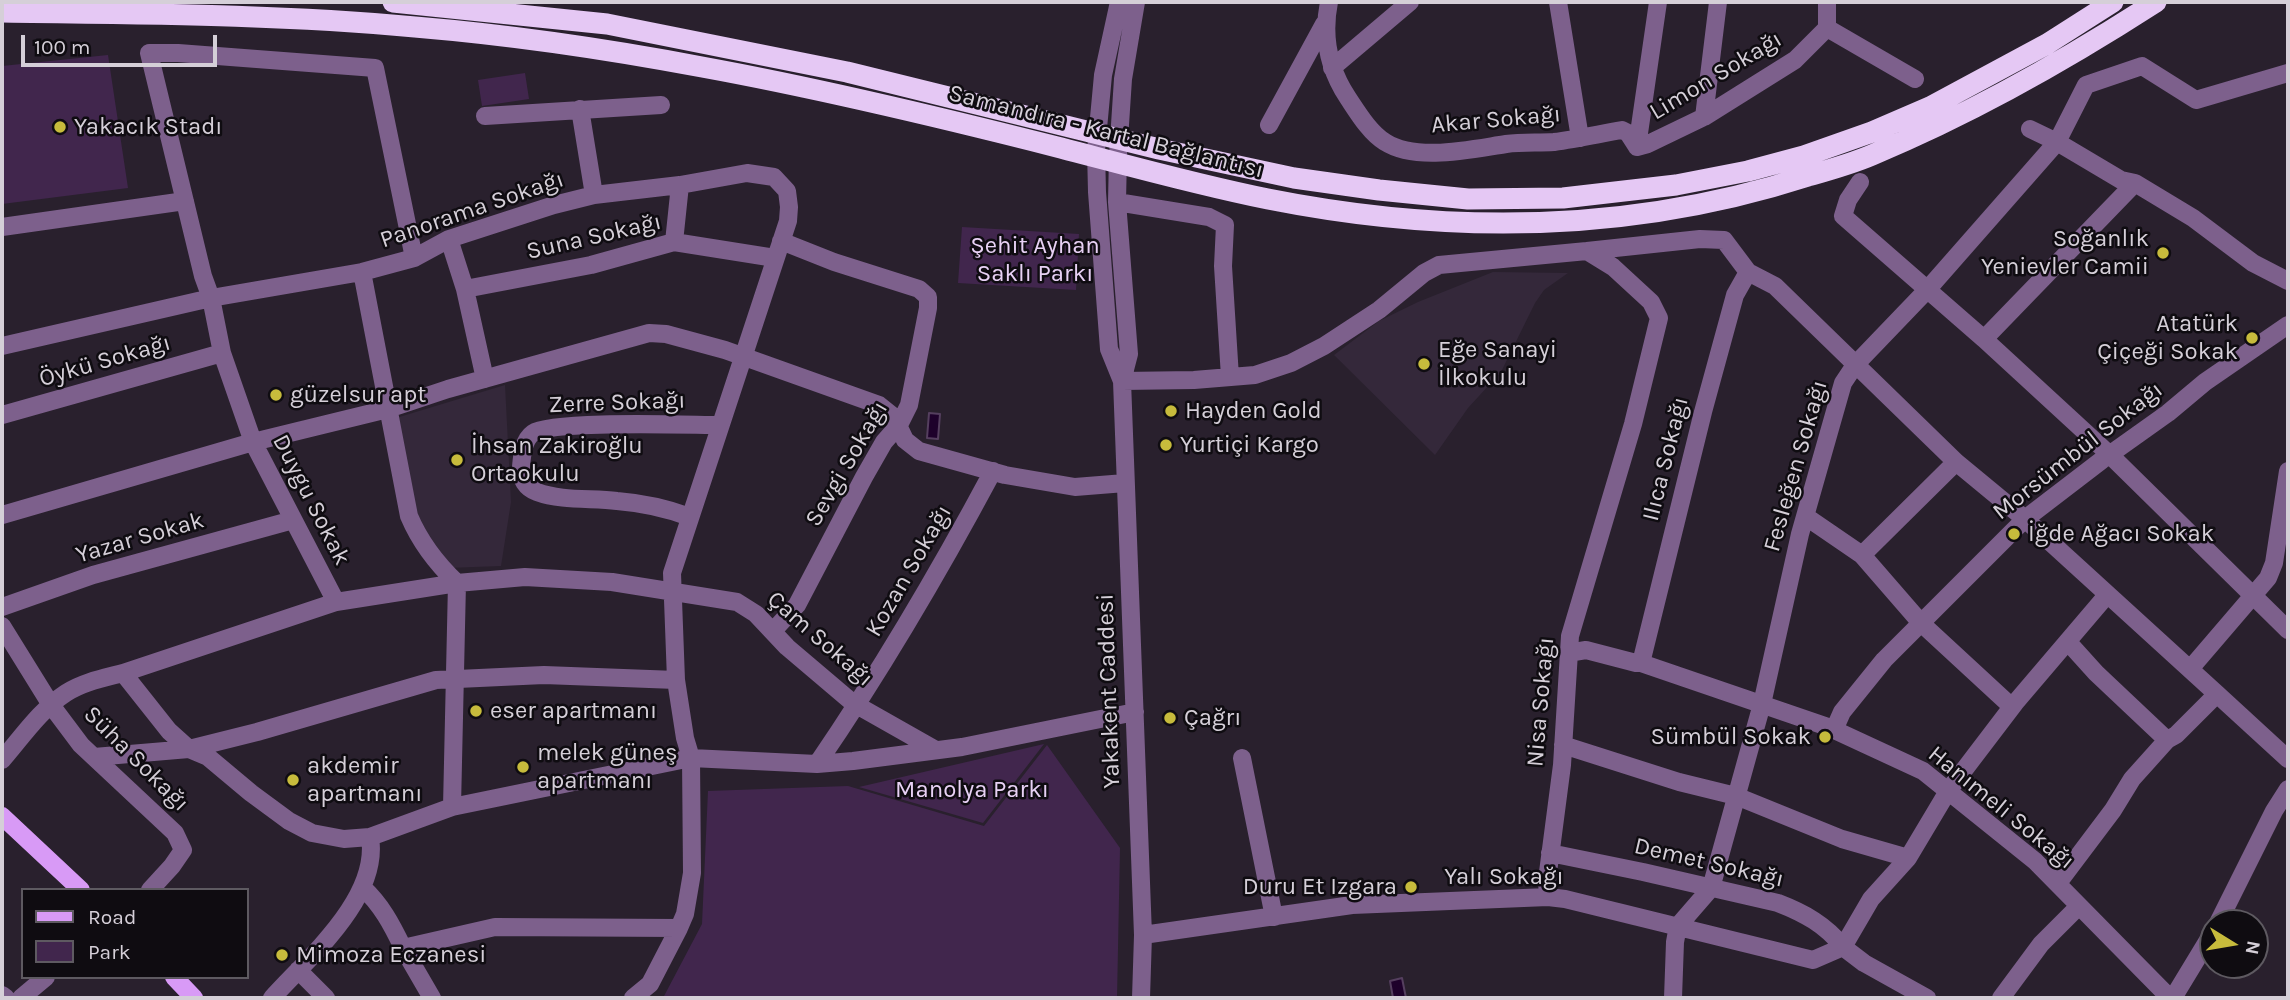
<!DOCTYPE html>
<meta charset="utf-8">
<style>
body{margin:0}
#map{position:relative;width:2290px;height:1000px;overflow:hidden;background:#29202d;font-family:Karla,sans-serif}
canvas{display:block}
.frame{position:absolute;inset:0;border:4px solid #d5cfd8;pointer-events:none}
.legend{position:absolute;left:21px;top:888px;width:228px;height:91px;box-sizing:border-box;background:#0f0c11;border:2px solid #5e5a61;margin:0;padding:9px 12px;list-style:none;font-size:21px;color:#d5cfd8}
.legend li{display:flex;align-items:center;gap:14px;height:35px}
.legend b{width:35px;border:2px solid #5e5a61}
.north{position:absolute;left:2199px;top:909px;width:70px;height:70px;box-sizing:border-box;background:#0f0c11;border:2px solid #5e5a61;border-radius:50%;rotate:101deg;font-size:19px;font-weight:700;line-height:28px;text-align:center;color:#d5cfd8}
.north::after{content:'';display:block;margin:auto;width:24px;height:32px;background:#c7bb3c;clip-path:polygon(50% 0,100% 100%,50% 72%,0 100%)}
.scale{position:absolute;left:21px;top:35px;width:196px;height:32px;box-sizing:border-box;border:4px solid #d5cfd8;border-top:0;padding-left:9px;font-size:21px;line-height:24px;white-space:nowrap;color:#d5cfd8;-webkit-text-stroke:5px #0f0c11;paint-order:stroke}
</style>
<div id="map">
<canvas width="2290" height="1000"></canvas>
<div class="frame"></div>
<ul class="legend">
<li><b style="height:9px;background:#d89af6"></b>Road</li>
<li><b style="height:19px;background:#41264d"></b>Park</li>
</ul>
<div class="north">N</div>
<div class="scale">100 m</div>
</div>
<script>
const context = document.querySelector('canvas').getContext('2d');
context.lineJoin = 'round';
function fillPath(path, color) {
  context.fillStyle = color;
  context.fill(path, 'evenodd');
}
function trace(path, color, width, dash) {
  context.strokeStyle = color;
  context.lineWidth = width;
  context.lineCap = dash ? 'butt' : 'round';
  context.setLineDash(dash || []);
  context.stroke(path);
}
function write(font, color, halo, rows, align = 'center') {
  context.font = font + ' Karla,sans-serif';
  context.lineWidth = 5;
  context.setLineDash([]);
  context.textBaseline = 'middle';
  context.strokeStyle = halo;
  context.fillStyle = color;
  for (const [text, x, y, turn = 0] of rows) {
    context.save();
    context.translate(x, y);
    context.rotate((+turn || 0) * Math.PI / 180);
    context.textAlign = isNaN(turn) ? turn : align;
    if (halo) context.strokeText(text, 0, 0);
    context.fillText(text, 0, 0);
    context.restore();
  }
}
const built = new Path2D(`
 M 1493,272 L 1568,273 L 1544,290 L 1535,303 L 1501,372 L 1468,408 L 1435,455 L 1334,355 L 1379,321 L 1418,302 Z
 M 505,385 L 511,502 L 501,566 L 447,568 L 430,542 L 413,506 L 396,418 Z`);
const green = new Path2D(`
 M 108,55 L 128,188 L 2,204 L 2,66 Z
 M 525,73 L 529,99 L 482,106 L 478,80 Z
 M 962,227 L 1079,234 L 1076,290 L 958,283 Z
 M 1044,744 L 983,823 L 859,787 Z
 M 1047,745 L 1120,848 L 1117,998 L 663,998 L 702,924 L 708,791 L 848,786 L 984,826 Z`);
const water = new Path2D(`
 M 929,413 L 940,414 L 938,439 L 927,438 Z
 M 1402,978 L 1406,998 L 1393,998 L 1390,981 Z`);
const minor = new Path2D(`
 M 1119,2 L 1103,75 L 1096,150 L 1097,192 L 1109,349 L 1122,381
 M 1136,2 L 1123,79 L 1118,155 L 1117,202 L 1129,354 L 1122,381 L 1143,935 L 1141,998
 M 1329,2 C 1322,37 1328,68 1348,98 C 1358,113 1370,133 1385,142 C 1416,162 1472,149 1506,144 C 1522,142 1538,143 1554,142 C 1577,139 1599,134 1622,130 L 1628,133 L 1637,147
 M 1558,2 L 1580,138
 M 1827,28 L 1915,79
 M 1332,68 L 1410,2
 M 580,109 L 594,195
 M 485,116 L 661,105
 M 1704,117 L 1718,2
 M 1269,125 L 1324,24
 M 2030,129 L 2057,142 L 2121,180 L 2135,183 L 2193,218 L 2253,263 L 2288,281
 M 1637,147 L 1648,144 L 1704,117 L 1795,60 L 1827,28 L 1827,2
 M 1637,147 L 1658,2
 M 1860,182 L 1848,200 L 1843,216 L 1984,339
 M 2135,183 L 1984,339 L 2109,454 L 2288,630
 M 1117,202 L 1209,217 L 1225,225 L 1223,266 L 1230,377
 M 2,227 L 185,201
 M 449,239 L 465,289 L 485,379
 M 674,242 L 680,185
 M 1587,251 L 1700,239 L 1724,240 L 1748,272 L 1775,286 L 1956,462 L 2025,519 L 2217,694
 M 362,272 L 409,516 C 420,542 437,564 457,583 L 452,807
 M 465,289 L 591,265 L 674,242 L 775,258
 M 2,346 L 211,298 L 362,272 L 414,258 L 449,239 L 554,205 L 594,195 L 680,185 L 747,173 L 774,177 L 787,191 L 789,207 L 788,221 L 672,573 L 676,680
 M 1122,381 L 1194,380 L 1255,375 L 1291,363 L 1324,346 L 1379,310 L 1424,273 L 1439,265 L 1587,251 L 1613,267 L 1651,302 L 1659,318 L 1633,424 L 1570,636 L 1562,765 L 1547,880 L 1548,897
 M 2,415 L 222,353
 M 1956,462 L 1862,555 L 1921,623 L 2012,707
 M 2,515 L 253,442 L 388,409 L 448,389 L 649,333 L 666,334 L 725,350 L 879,405 L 894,417 L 905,440 L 919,451 L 1005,475 L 1075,487 L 1125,483
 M 1805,516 L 1862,555
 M 690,517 C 666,508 642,503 617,501 C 591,498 561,501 537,492 C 526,488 520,479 521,467 C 522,456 523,440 533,433 C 552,420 689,425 720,425
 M 336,602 L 253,442 L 222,353 L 211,298 L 203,276 L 149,53 L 178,53 L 375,68 L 414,258
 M 2,607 L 93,575 L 293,520
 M 2,626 L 51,705 L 81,745 L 175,833 L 183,850 L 172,866 L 150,890
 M 773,631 L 797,605 L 864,477 L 884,442 L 899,425 L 909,405 L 928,308 L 928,297 L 919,289 L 834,262 L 781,241
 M 2068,642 L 2096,673 L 2167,740
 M 1568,653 L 1586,650 L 1636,663 L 1641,663 L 1828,727 L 1923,771 L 2035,861 L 2170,998
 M 1641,663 L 1703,412 L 1735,295 L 1748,272
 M 2190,669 L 2268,578 L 2274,563 L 2288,471
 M 1834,730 L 1842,712 L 1884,660 L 2025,519 L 2102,460 L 2168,413 L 2205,382 L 2288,325
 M 1563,745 L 1679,782 L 1736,796 L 1842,839 L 1908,858 L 1948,791 L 2015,703 L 2107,595
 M 936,750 L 853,703 L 787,647 L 756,614 L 737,602 L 612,582 L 525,577 L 457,583 L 336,602 L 123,673 L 169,731 L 189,749 L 208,757 L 251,793 L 289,821 L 312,833 L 344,839 L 370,837 L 452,807 L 691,758 L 817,764 L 853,761 L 962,747 L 1135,712
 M 94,757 L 189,749 L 257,732 L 436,680 L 544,675 L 676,680 L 685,738 L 691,758 L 692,873 L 685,914 L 679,928 L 650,984 L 633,998
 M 1242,758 L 1274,917
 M 2,760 C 22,737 40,710 66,693 C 83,682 104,678 123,673
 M 817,764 C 882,669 939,572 993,471
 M 1550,853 L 1643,872 L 1778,903 C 1804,913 1826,925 1843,947 L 1871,899 L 1908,858
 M 2058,883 L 2113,810 L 2132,779 L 2167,740 L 2176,735 L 2217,694 L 2288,759
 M 362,887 C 381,904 392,925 403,948
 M 2218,923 L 2274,811 L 2288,789
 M 1143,935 L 1352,905 L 1548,897 L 1565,899 L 1813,960 L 1843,947 L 1864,963 L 1927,998
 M 298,970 L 326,998
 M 2,995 L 6,998
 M 21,998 L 46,977
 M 272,998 C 309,957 380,898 370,837
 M 432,998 L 403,948 L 495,927 L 679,928
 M 1673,998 L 1675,942 L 1678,926 L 1711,888 L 1762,704 L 1800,534 L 1843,383 L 1855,365 L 1927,290 L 2057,142 L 2086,85 L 2142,66 L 2196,100 L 2288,73
 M 2001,998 L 2041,944 L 2079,906
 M 2173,998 L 2213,932`);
const major = new Path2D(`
 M 2,816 L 81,890
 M 174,977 L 194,998`);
const highway = new Path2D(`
 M 393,2 L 607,24 L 847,72 L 1159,149 L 1294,178 L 1379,190 L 1468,199 L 1563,198 L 1676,185 L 1748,171 L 1804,156 L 1872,132 L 1930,107 L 2047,44 L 2113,2
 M 2,12 C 139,14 277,14 415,27 C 511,35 607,49 702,67 C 823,89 943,118 1061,148 C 1130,166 1198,185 1268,199 C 1449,235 1632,233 1808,176 C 1829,170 1851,164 1872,155 C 1971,114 2066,60 2156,2`);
const markers = [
 [60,127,7,"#c7bb3c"],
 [2163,253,7,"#c7bb3c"],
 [2252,338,7,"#c7bb3c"],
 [1424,364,7,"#c7bb3c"],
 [276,395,7,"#c7bb3c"],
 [1171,411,7,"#c7bb3c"],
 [1166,445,7,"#c7bb3c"],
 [457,460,7,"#c7bb3c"],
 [2014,534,7,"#c7bb3c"],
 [476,711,7,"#c7bb3c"],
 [1170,718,7,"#c7bb3c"],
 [1825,737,7,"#c7bb3c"],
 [523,767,7,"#c7bb3c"],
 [293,780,7,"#c7bb3c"],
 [1411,887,7,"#c7bb3c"],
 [282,955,7,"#c7bb3c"]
];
const streetNames = [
 ["Limon Sokağı",1716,76,-31],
 ["Akar Sokağı",1496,120,-5],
 ["Samandıra - Kartal Bağlantısı",1106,132,14],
 ["Panorama Sokağı",472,210,-19],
 ["Suna Sokağı",594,237,-13],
 ["Öykü Sokağı",105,361,-16],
 ["Zerre Sokağı",617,403,-2],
 ["Morsümbül Sokağı",2078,451,-38],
 ["Ilıca Sokağı",1666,459,-76],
 ["Sevgi Sokağı",847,464,-60],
 ["Fesleğen Sokağı",1796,466,-74],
 ["Duygu Sokak",311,500,63],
 ["Yazar Sokak",140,538,-16],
 ["Kozan Sokağı",909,571,-60],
 ["Çam Sokağı",820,639,41],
 ["Yakakent Caddesi",1109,691,-92],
 ["Nisa Sokağı",1541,702,-85],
 ["Süha Sokağı",136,759,45],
 ["Hanımeli Sokağı",2001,808,39],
 ["Demet Sokağı",1709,863,13],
 ["Yalı Sokağı",1504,877]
];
const poiNames = [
 ["Yakacık Stadı",74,127],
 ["Soğanlık",2149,239,"right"],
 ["Yenievler Camii",2149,267,"right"],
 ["Atatürk",2238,324,"right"],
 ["Çiçeği Sokak",2238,352,"right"],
 ["Eğe Sanayi",1438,350],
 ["İlkokulu",1438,378],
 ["güzelsur apt",290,395],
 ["Hayden Gold",1185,411],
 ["Yurtiçi Kargo",1180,445],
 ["İhsan Zakiroğlu",471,446],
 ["Ortaokulu",471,474],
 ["İğde Ağacı Sokak",2028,534],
 ["eser apartmanı",490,711],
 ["Çağrı",1184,718],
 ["Sümbül Sokak",1811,737,"right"],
 ["melek güneş",537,753],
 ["apartmanı",537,781],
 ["akdemir",307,766],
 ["apartmanı",307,794],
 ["Duru Et Izgara",1397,887,"right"],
 ["Mimoza Eczanesi",296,955]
];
const parkNames = [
 ["Şehit Ayhan",1035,246],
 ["Saklı Parkı",1035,274],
 ["Manolya Parkı",972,790]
];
fillPath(built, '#34283a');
fillPath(green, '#41264d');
fillPath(water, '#1e012b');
trace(water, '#553f5f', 2);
trace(minor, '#7d608c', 18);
trace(major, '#d89af6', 18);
trace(highway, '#e5c8f4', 21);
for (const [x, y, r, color] of markers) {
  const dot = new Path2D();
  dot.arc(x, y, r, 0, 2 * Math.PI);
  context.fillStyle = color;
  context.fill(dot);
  trace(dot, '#0f0c11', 2.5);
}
write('24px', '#d5cfd8', '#0f0c11', streetNames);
write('24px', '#d5cfd8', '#0f0c11', poiNames, 'left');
write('24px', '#e8d1f5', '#0f0c11', parkNames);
</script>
